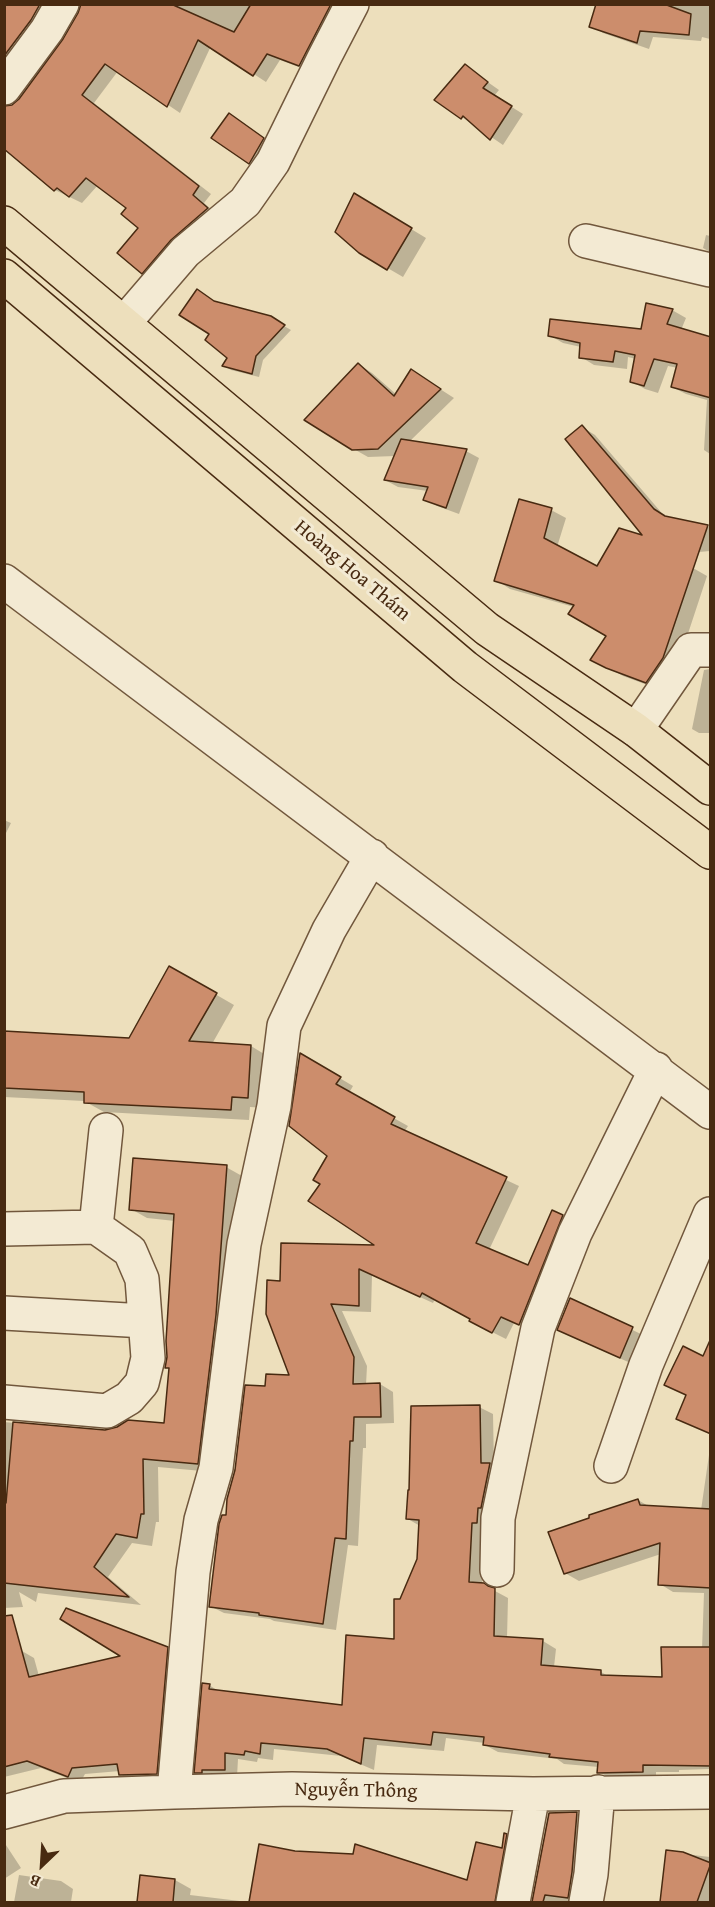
<!DOCTYPE html>
<meta charset="utf-8">
<style>
body{margin:0}
#map{position:relative;width:715px;height:1907px;overflow:hidden;background:#eddfbc;font-family:"Gentium Book Plus",serif}
canvas{display:block}
.frame{position:absolute;inset:0;border:6px solid #482a11;pointer-events:none}
.north{position:absolute;left:12px;top:1835px;width:60px;height:60px;-webkit-text-stroke:4px #f3ead3;paint-order:stroke;rotate:205deg;font-size:16px;font-weight:700;line-height:24px;text-align:center;color:#482a11}
.north::after{content:'';display:block;margin:auto;width:21px;height:27px;background:#482a11;clip-path:polygon(50% 0,100% 100%,50% 72%,0 100%)}
</style>
<div id="map">
<canvas width="715" height="1907"></canvas>
<div class="frame"></div>
<div class="north">B</div>
</div>
<script>
const context = document.querySelector('canvas').getContext('2d');
context.lineJoin = 'round';
function fillPath(path, color) {
  context.fillStyle = color;
  context.fill(path, 'evenodd');
}
function trace(path, color, width, dash) {
  context.strokeStyle = color;
  context.lineWidth = width;
  context.lineCap = dash ? 'butt' : 'round';
  context.setLineDash(dash || []);
  context.stroke(path);
}
function write(font, color, halo, rows, align = 'center') {
  context.font = font + ' "Gentium Book Plus",serif';
  context.lineWidth = 6;
  context.setLineDash([]);
  context.textBaseline = 'middle';
  context.strokeStyle = halo;
  context.fillStyle = color;
  for (const [text, x, y, turn = 0] of rows) {
    context.save();
    context.translate(x, y);
    context.rotate((+turn || 0) * Math.PI / 180);
    context.textAlign = isNaN(turn) ? turn : align;
    if (halo) context.strokeText(text, 0, 0);
    context.fillText(text, 0, 0);
    context.restore();
  }
}
const shadow = new Path2D(`
 M 4,4 L 50,4 L 4,80 Z
 M 82,4 L 347,4 L 312,72 L 280,60 L 266,82 L 211,46 L 180,113 L 118,71 L 94,103 L 211,194 L 204,203 L 219,216 L 155,280 L 142,273 L 140,228 L 128,207 L 98,185 L 82,203 L 55,190 L 13,106 L 20,101 L 63,42 L 80,13 Z
 M 598,4 L 710,4 L 710,39 L 702,37 L 701,41 L 653,37 L 649,49 L 603,33 L 591,26 Z
 M 465,66 L 499,90 L 494,96 L 523,114 L 503,145 L 462,117 Z
 M 244,124 L 278,147 L 264,171 L 250,163 Z
 M 355,195 L 426,238 L 403,277 L 360,252 Z
 M 706,235 L 710,236 L 710,252 L 703,248 Z
 M 672,310 L 686,318 L 681,330 L 710,338 L 710,454 L 704,450 L 707,400 L 686,394 L 672,387 L 678,368 L 668,366 L 658,393 L 645,389 L 631,381 L 636,359 L 628,357 L 627,369 L 594,365 L 581,357 L 581,347 L 563,343 L 549,335 L 642,330 Z
 M 270,318 L 291,330 L 263,360 L 259,377 L 231,370 L 224,366 L 229,358 L 211,334 Z
 M 358,364 L 372,373 L 397,395 L 426,380 L 454,398 L 409,442 L 466,451 L 479,458 L 459,514 L 437,506 L 425,499 L 428,491 L 398,487 L 385,480 L 395,456 L 368,457 L 352,448 Z
 M 582,427 L 595,435 L 666,518 L 710,527 L 710,551 L 667,555 Z
 M 551,510 L 566,518 L 557,547 L 597,568 L 693,568 L 707,576 L 677,667 L 661,690 L 623,676 L 593,659 L 608,635 L 574,607 L 510,589 L 496,580 Z
 M 710,669 L 710,733 L 699,733 L 692,729 L 704,670 Z
 M 4,820 L 11,823 L 4,837 Z
 M 170,968 L 234,1005 L 212,1044 L 251,1046 L 269,1057 L 267,1108 L 250,1107 L 249,1120 L 104,1112 L 84,1101 L 4,1097 L 4,1032 L 130,1040 Z
 M 301,1055 L 353,1086 L 349,1093 L 408,1126 L 404,1132 L 519,1186 L 489,1250 L 529,1267 L 562,1217 L 575,1224 L 533,1331 L 514,1323 L 506,1339 L 484,1328 L 472,1318 L 435,1299 L 433,1303 L 372,1275 L 371,1312 L 342,1311 L 367,1366 L 366,1385 L 380,1384 L 393,1392 L 394,1423 L 366,1424 L 366,1448 L 363,1448 L 358,1546 L 348,1545 L 336,1630 L 274,1621 L 270,1619 L 224,1613 L 210,1606 L 227,1517 L 267,1388 L 291,1377 L 281,1282 L 379,1247 L 322,1184 L 329,1156 Z
 M 226,1167 L 242,1176 L 213,1472 L 158,1467 L 159,1522 L 156,1522 L 152,1546 L 132,1543 L 108,1577 L 141,1605 L 38,1593 L 36,1602 L 19,1592 L 23,1607 L 4,1608 L 4,1422 L 105,1431 L 165,1425 L 170,1369 L 167,1367 L 175,1221 L 147,1218 L 131,1209 Z
 M 571,1300 L 647,1337 L 635,1365 L 574,1338 L 559,1329 Z
 M 479,1407 L 493,1414 L 494,1467 L 485,1529 L 482,1584 L 508,1598 L 507,1638 L 543,1641 L 556,1649 L 554,1667 L 601,1672 L 610,1677 L 663,1678 L 702,1649 L 704,1593 L 673,1592 L 660,1584 L 661,1554 L 579,1581 L 565,1573 L 638,1500 L 650,1507 L 701,1510 L 710,1448 L 710,1769 L 679,1770 L 679,1772 L 656,1772 L 656,1779 L 612,1779 L 599,1772 L 599,1767 L 564,1764 L 557,1759 L 498,1752 L 485,1745 L 485,1743 L 446,1738 L 444,1751 L 377,1745 L 374,1770 L 341,1756 L 274,1749 L 273,1760 L 258,1758 L 257,1762 L 238,1759 L 237,1777 L 209,1779 L 196,1772 L 209,1685 L 220,1692 L 343,1706 L 396,1640 L 401,1601 L 418,1559 L 420,1526 L 408,1519 Z
 M 167,1649 L 180,1656 L 169,1780 L 133,1782 L 120,1774 L 120,1771 L 85,1774 L 80,1783 L 41,1768 L 4,1777 L 4,1655 L 22,1651 L 34,1658 L 39,1676 Z
 M 550,1814 L 577,1814 L 593,1823 L 584,1902 L 534,1902 Z
 M 506,1835 L 522,1844 L 511,1902 L 251,1902 L 260,1846 L 468,1882 L 503,1850 Z
 M 4,1842 L 21,1868 L 4,1879 Z
 M 668,1852 L 710,1857 L 710,1902 L 661,1902 Z
 M 19,1875 L 61,1881 L 73,1889 L 71,1902 L 14,1902 Z
 M 141,1876 L 175,1880 L 191,1889 L 190,1895 L 248,1902 L 138,1902 Z`);
const building = new Path2D(`
 M 4,4 L 40,4 L 31,20 L 4,56 Z
 M 81,4 L 171,4 L 234,32 L 251,4 L 331,4 L 299,66 L 267,54 L 253,76 L 198,40 L 167,107 L 105,64 L 82,95 L 199,186 L 193,195 L 208,208 L 171,240 L 142,274 L 117,253 L 138,228 L 121,214 L 126,208 L 86,178 L 69,197 L 57,188 L 54,191 L 4,149 L 4,106 L 12,105 L 19,99 L 63,39 L 78,13 Z
 M 596,4 L 664,4 L 691,14 L 689,35 L 640,31 L 637,43 L 589,27 Z
 M 465,64 L 488,82 L 483,88 L 512,106 L 490,140 L 463,116 L 461,119 L 434,100 Z
 M 229,113 L 264,138 L 249,164 L 211,138 Z
 M 354,193 L 412,228 L 387,270 L 359,253 L 335,232 Z
 M 197,289 L 214,301 L 271,316 L 285,325 L 256,356 L 252,374 L 222,366 L 227,358 L 205,340 L 209,334 L 179,315 Z
 M 646,303 L 673,309 L 667,324 L 711,337 L 711,398 L 671,387 L 677,364 L 654,359 L 644,386 L 630,382 L 635,355 L 615,351 L 613,362 L 579,358 L 580,343 L 548,336 L 550,319 L 641,329 Z
 M 358,363 L 394,396 L 411,369 L 441,389 L 378,449 L 352,450 L 304,420 Z
 M 582,425 L 654,509 L 665,516 L 708,525 L 663,658 L 646,683 L 606,668 L 590,660 L 606,636 L 568,614 L 574,605 L 494,581 L 519,499 L 552,508 L 544,538 L 597,566 L 619,528 L 642,535 L 565,439 Z
 M 401,439 L 467,449 L 446,508 L 423,500 L 428,487 L 384,480 Z
 M 169,966 L 217,993 L 189,1041 L 251,1045 L 248,1098 L 232,1097 L 231,1110 L 84,1103 L 84,1092 L 4,1088 L 4,1031 L 129,1038 Z
 M 300,1053 L 341,1077 L 336,1084 L 395,1117 L 391,1124 L 507,1177 L 476,1243 L 528,1265 L 552,1210 L 563,1215 L 519,1325 L 501,1317 L 492,1333 L 469,1321 L 470,1319 L 422,1293 L 420,1297 L 359,1269 L 359,1306 L 331,1304 L 354,1357 L 353,1384 L 380,1383 L 381,1417 L 354,1417 L 353,1441 L 350,1441 L 346,1539 L 335,1538 L 323,1624 L 259,1615 L 259,1613 L 209,1607 L 219,1524 L 222,1515 L 226,1515 L 227,1499 L 235,1470 L 245,1385 L 265,1386 L 266,1374 L 289,1375 L 266,1314 L 267,1280 L 280,1281 L 281,1243 L 374,1245 L 308,1201 L 320,1184 L 313,1180 L 327,1156 L 289,1126 Z
 M 133,1158 L 227,1165 L 216,1315 L 198,1464 L 143,1459 L 144,1514 L 141,1514 L 137,1538 L 116,1534 L 94,1567 L 129,1597 L 4,1583 L 4,1503 L 6,1503 L 13,1422 L 105,1430 L 117,1427 L 128,1420 L 164,1423 L 169,1368 L 165,1368 L 167,1357 L 166,1341 L 174,1214 L 129,1210 Z
 M 570,1298 L 633,1327 L 620,1358 L 557,1330 Z
 M 711,1338 L 711,1434 L 676,1419 L 686,1395 L 664,1385 L 683,1346 L 703,1356 Z
 M 480,1405 L 481,1463 L 490,1463 L 481,1508 L 478,1508 L 477,1523 L 472,1523 L 469,1582 L 484,1583 L 488,1586 L 495,1588 L 494,1636 L 543,1639 L 541,1665 L 601,1670 L 601,1675 L 662,1677 L 661,1647 L 711,1647 L 711,1766 L 643,1765 L 643,1772 L 597,1773 L 598,1762 L 549,1757 L 550,1754 L 483,1745 L 484,1737 L 433,1732 L 431,1745 L 364,1738 L 361,1764 L 327,1749 L 261,1743 L 260,1754 L 245,1751 L 244,1755 L 225,1753 L 225,1770 L 202,1770 L 202,1773 L 194,1773 L 202,1683 L 210,1684 L 209,1689 L 342,1705 L 346,1635 L 394,1639 L 394,1599 L 400,1599 L 417,1559 L 419,1520 L 406,1519 L 408,1490 L 409,1490 L 411,1406 Z
 M 638,1499 L 640,1505 L 711,1509 L 711,1588 L 658,1585 L 660,1543 L 564,1574 L 548,1532 L 589,1518 L 589,1515 Z
 M 66,1608 L 168,1647 L 157,1774 L 119,1775 L 117,1764 L 72,1768 L 68,1777 L 27,1761 L 4,1767 L 4,1616 L 12,1615 L 29,1677 L 120,1656 L 60,1619 Z
 M 577,1812 L 572,1872 L 568,1898 L 545,1895 L 543,1902 L 532,1902 L 549,1813 Z
 M 504,1833 L 507,1834 L 495,1902 L 249,1902 L 259,1844 L 295,1851 L 353,1854 L 355,1844 L 467,1880 L 476,1842 L 502,1848 Z
 M 666,1850 L 683,1852 L 711,1863 L 697,1902 L 660,1902 Z
 M 140,1875 L 175,1879 L 173,1902 L 137,1902 Z`);
const minor = new Path2D(`
 M 4,88 L 47,30 L 62,4
 M 586,241 L 710,270
 M 124,323 L 185,252 L 245,202 L 273,162 L 324,58 L 352,4
 M 4,581 L 710,1112
 M 636,730 L 691,650 L 710,650
 M 4,1229 L 96,1227
 M 4,1313 L 145,1321
 M 4,1402 L 107,1411 L 129,1398 L 142,1383 L 148,1358 L 142,1279 L 130,1251 L 96,1227 L 106,1130
 M 611,1466 L 646,1365 L 710,1214
 M 497,1570 L 498,1518 L 538,1328 L 575,1233 L 656,1069
 M 174,1792 L 193,1572 L 201,1520 L 216,1468 L 244,1244 L 274,1106 L 284,1026 L 329,930 L 372,856
 M 4,1812 L 64,1796 L 174,1792 L 292,1789 L 533,1794 L 710,1792
 M 513,1902 L 533,1794
 M 586,1902 L 591,1874 L 598,1792`);
const major = new Path2D(`
 M 4,223 L 487,629 L 636,730 L 710,788
 M 4,276 L 465,667 L 710,852`);
const streetNames = [
 ["Hoàng Hoa Thám",352,571,40],
 ["Nguyễn Thông",356,1791,1]
];
fillPath(shadow, '#0003');
fillPath(building, '#cc8d6c');
trace(building, '#482a11', 1.5);
trace(minor, '#71573c', 36);
trace(major, '#482a11', 36);
trace(minor, '#f3ead3', 33);
trace(major, '#eddfbc', 33);
write('20px', '#482a11', '#f3ead3', streetNames);
</script>
